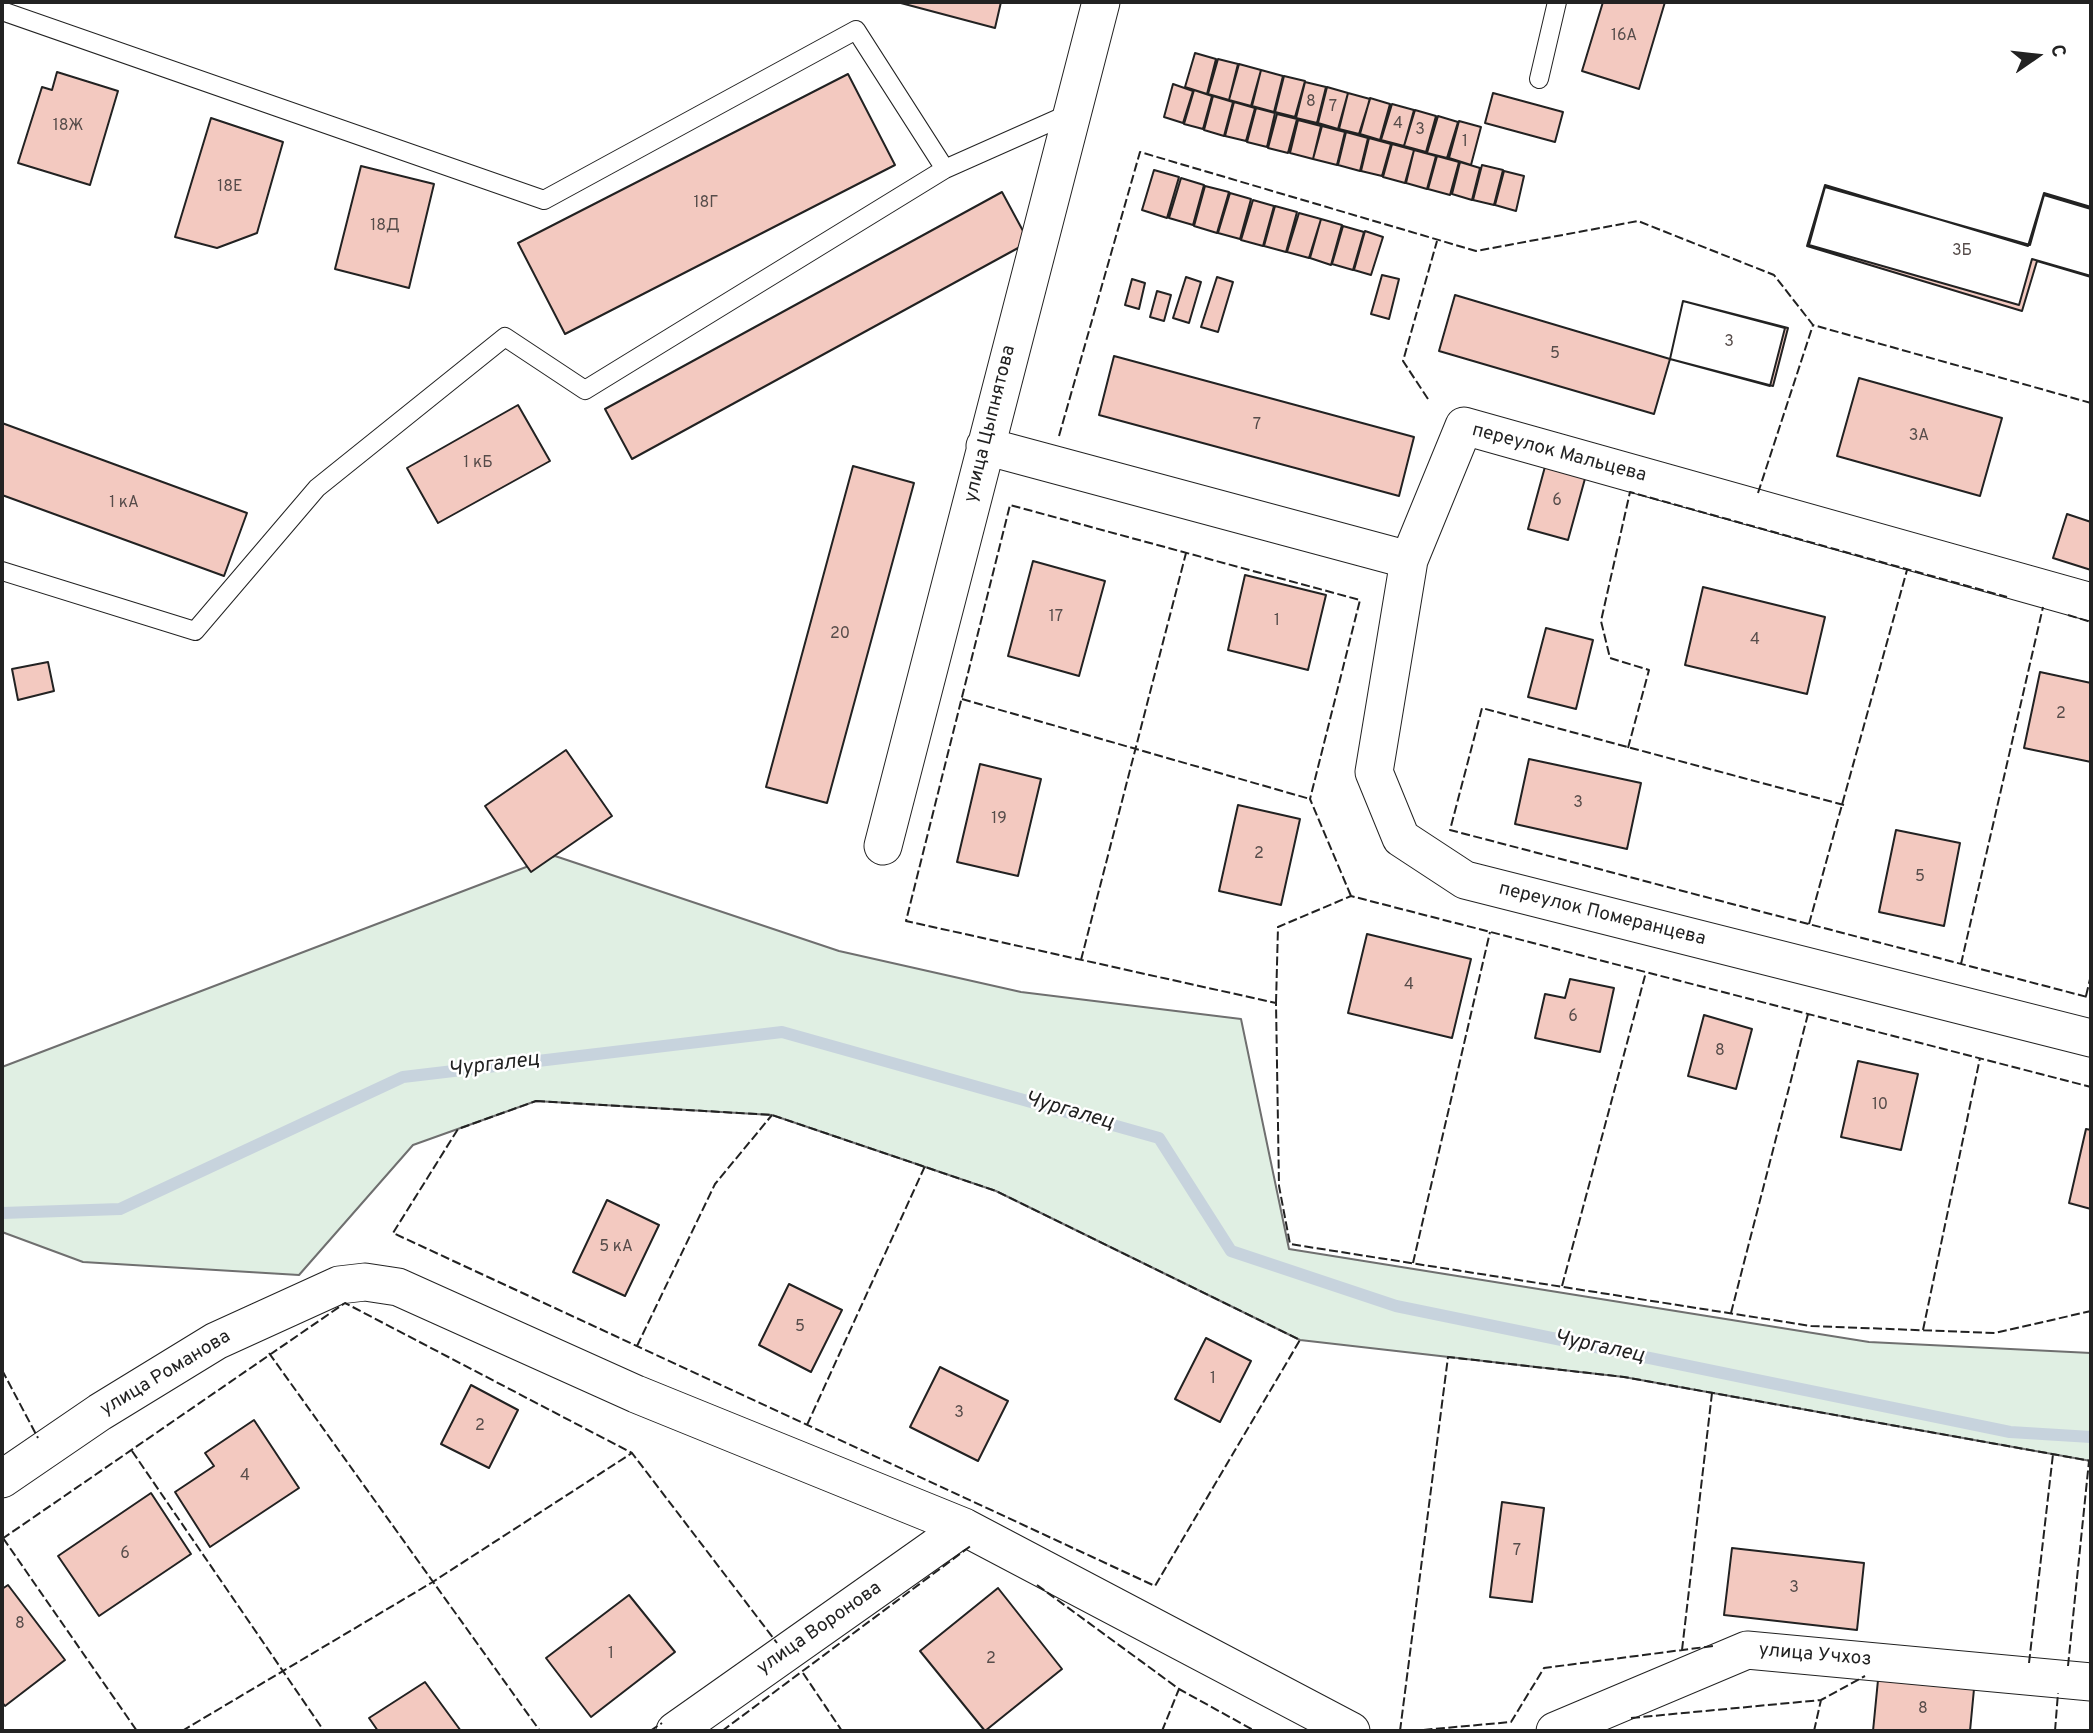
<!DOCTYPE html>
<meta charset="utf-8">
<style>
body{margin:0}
#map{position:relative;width:2093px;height:1733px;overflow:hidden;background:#fff;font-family:Overpass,sans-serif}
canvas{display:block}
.frame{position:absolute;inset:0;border:4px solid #222;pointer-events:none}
.north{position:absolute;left:2002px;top:21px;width:70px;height:70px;-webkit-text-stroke:5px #fff;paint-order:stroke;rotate:76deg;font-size:19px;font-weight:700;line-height:28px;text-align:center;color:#222}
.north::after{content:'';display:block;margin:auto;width:24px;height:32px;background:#222;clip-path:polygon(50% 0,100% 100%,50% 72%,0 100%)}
</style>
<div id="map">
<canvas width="2093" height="1733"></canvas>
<div class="frame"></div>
<div class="north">С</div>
</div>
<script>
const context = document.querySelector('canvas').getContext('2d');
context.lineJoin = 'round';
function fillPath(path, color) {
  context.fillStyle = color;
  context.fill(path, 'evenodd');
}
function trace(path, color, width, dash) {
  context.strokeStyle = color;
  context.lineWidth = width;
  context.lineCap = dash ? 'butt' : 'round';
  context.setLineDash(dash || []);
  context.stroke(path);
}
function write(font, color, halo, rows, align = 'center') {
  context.font = font + ' Overpass,sans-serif';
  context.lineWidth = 5;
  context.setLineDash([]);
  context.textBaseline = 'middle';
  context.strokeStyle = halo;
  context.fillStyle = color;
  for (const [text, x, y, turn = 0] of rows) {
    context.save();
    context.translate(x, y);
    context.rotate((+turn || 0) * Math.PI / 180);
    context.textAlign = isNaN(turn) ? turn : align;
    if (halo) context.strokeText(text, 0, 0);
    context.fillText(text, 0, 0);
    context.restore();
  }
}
const green = new Path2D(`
 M 555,856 L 839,951 L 1021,992 L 1241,1019 L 1289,1249 L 1869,1342 L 2091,1353 L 2091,1461 L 1624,1377 L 1300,1340 L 996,1191 L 772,1115 L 536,1101 L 413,1145 L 299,1275 L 83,1262 L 2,1232 L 2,1067 Z`);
const stream = new Path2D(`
 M 2,1213 L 120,1209 L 403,1077 L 782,1032 L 1159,1138 L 1231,1251 L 1396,1306 L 2010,1432 L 2091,1437`);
const building = new Path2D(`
 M 897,2 L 1001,2 L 995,28 Z
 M 1603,2 L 1665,2 L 1639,89 L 1582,71 Z
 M 1195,53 L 1216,59 L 1207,94 L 1185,87 Z
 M 1218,59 L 1238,64 L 1229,100 L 1208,94 Z
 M 1239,64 L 1261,70 L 1251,106 L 1229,100 Z
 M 1261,70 L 1283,76 L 1274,112 L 1252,106 Z
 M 57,72 L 118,91 L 90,185 L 18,163 L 42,87 L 52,90 Z
 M 848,74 L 895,165 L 565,334 L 518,243 Z
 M 1284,76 L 1305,81 L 1295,117 L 1275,112 Z
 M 1305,82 L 1326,87 L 1317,123 L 1296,118 Z
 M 1173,84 L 1193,91 L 1183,123 L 1164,117 Z
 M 1327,87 L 1348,93 L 1338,129 L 1318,123 Z
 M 1194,90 L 1212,96 L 1203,129 L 1184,124 Z
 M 1348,93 L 1370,99 L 1359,134 L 1339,129 Z
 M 1493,93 L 1563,112 L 1555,142 L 1485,123 Z
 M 1213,96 L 1233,102 L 1224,136 L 1204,130 Z
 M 1370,98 L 1390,104 L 1380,140 L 1360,134 Z
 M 1234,102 L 1255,108 L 1246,141 L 1225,136 Z
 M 1392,104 L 1414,110 L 1404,146 L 1381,140 Z
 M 1256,108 L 1275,113 L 1267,147 L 1247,142 Z
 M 1415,110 L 1436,116 L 1426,152 L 1404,146 Z
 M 1277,114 L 1297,119 L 1288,153 L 1268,148 Z
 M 1438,116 L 1458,122 L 1447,158 L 1427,153 Z
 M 211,118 L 283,142 L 257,233 L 217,248 L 175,237 Z
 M 1298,120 L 1321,126 L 1313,159 L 1290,153 Z
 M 1459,121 L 1481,127 L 1471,165 L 1449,158 Z
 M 1322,126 L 1345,132 L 1337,165 L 1313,159 Z
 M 1346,132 L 1368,138 L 1360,171 L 1338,165 Z
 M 1369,138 L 1391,144 L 1382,176 L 1361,171 Z
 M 1392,144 L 1414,150 L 1405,183 L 1383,177 Z
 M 1414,150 L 1436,156 L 1427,189 L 1406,183 Z
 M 1437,156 L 1459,162 L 1450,195 L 1428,189 Z
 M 1460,162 L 1480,168 L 1472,200 L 1452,194 Z
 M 1482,165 L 1503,170 L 1494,205 L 1473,200 Z
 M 361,166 L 434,184 L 409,288 L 335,269 Z
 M 1154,170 L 1179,177 L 1167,218 L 1142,210 Z
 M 1504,171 L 1524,176 L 1516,211 L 1495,205 Z
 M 1181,178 L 1204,185 L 1193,225 L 1169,218 Z
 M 1825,185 L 2028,246 L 2044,193 L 2091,207 L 2091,277 L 2037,261 L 2022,311 L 1807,246 Z
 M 1205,186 L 1229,192 L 1217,233 L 1194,226 Z
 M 1825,187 L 2030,245 L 2044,195 L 2091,209 L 2091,276 L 2032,259 L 2019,305 L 1809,245 Z
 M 1002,192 L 1029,242 L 632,459 L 605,409 Z
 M 1230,193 L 1251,199 L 1240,239 L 1218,233 Z
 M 1253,200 L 1274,206 L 1263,246 L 1241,240 Z
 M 1275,206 L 1297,212 L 1286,252 L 1264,246 Z
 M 1299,213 L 1321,219 L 1309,258 L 1287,252 Z
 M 1321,219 L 1342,225 L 1331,265 L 1310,258 Z
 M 1343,226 L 1364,232 L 1353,270 L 1332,264 Z
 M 1365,231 L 1383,237 L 1371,275 L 1354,270 Z
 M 1382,275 L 1399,279 L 1389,319 L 1371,314 Z
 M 1186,277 L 1201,282 L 1189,323 L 1173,318 Z
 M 1217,277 L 1233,282 L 1218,332 L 1201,327 Z
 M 1132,279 L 1145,283 L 1139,309 L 1125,305 Z
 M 1157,291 L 1171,295 L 1164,321 L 1150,317 Z
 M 1455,295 L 1670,359 L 1654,414 L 1439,351 Z
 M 1683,301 L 1788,328 L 1773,386 L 1670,359 Z
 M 1683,301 L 1785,328 L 1770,386 L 1670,359 Z
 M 1114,356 L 1414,437 L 1399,496 L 1099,415 Z
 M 1859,378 L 2002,418 L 1980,496 L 1837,456 Z
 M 518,405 L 550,461 L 438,523 L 407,468 Z
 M 2,423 L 247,513 L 224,576 L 2,495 Z
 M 1546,463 L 1586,475 L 1568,540 L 1528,529 Z
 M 853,466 L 914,483 L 827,803 L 766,787 Z
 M 2067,514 L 2091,522 L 2091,570 L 2053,558 Z
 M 1033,561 L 1105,581 L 1079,676 L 1008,656 Z
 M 1245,575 L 1326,595 L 1308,670 L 1228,650 Z
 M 1703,587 L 1825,617 L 1807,694 L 1685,665 Z
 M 1546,628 L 1593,640 L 1576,709 L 1528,697 Z
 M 48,662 L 54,691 L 18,700 L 12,669 Z
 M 2040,672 L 2091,683 L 2091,762 L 2024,748 Z
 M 566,750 L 612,816 L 531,872 L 485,806 Z
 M 1529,759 L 1641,783 L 1627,849 L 1515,824 Z
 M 980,764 L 1041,779 L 1018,876 L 957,862 Z
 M 1238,805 L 1300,819 L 1281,905 L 1219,891 Z
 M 1896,830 L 1960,843 L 1944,926 L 1879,912 Z
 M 1367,934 L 1471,959 L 1452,1038 L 1348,1013 Z
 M 1570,979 L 1614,988 L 1600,1052 L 1535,1038 L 1545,994 L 1565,998 Z
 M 1704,1015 L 1752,1029 L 1736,1089 L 1688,1076 Z
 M 1858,1061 L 1918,1074 L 1901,1150 L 1841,1137 Z
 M 2086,1129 L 2091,1130 L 2091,1209 L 2069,1203 Z
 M 607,1200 L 659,1225 L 625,1296 L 573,1272 Z
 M 789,1284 L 842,1310 L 811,1372 L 759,1345 Z
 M 1206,1338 L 1251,1361 L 1220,1422 L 1175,1399 Z
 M 940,1367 L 1008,1401 L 978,1461 L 910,1427 Z
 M 471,1385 L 518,1410 L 489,1468 L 441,1444 Z
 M 254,1420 L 299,1488 L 210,1547 L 175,1492 L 214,1466 L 205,1453 Z
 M 151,1493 L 191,1554 L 99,1616 L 58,1556 Z
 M 1502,1502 L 1544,1508 L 1532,1602 L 1490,1597 Z
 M 1732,1548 L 1864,1563 L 1857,1630 L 1724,1615 Z
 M 8,1585 L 65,1660 L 5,1706 L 2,1702 L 2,1589 Z
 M 998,1588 L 1062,1669 L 985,1731 L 920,1651 Z
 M 629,1595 L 675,1652 L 591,1717 L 546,1658 Z
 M 1878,1680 L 1974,1689 L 1970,1731 L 1873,1731 Z
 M 425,1682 L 461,1731 L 378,1731 L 369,1718 Z`);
const service = new Path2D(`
 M 2,11 L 544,200 L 856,30 L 945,169
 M 1539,79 L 1557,2
 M 2,571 L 195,631 L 317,488 L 505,337 L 585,390 L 945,169 L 1071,113`);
const minor = new Path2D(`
 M 985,446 L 1409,560 L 1464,426 L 2091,602
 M 1409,560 L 1374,772 L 1401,838 L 1465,880 L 2091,1038
 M 883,846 L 1101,2
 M 2,1479 L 100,1412 L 216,1341 L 339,1285 L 365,1282 L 398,1287 L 636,1394 L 964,1527 L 1351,1731
 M 675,1731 L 964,1527
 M 1555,1731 L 1747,1650 L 2091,1682`);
const fence = new Path2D(`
 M 1428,399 L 1403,361 L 1437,241
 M 1059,436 L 1140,152 L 1476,251 L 1638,221 L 1774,275 L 1813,325 L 2091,403
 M 1758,493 L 1813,325
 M 2068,615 L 2091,622
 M 962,699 L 1310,799
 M 1628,748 L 1649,670 L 1610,658 L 1601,621 L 1630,492 L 2007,597
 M 1844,805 L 1482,708 L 1450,830 L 2091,998
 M 1351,896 L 1310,799 L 1360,600 L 1010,505 L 906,921 L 1276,1003 L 1279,1186 L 1290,1244 L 1811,1326 L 1995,1333 L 2091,1311
 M 1809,924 L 1907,570
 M 1081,960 L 1186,553
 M 1961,964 L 2043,607
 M 2086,996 L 2091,975
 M 1276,1003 L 1278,927 L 1351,896 L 2091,1087
 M 536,1101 L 772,1115 L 996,1191 L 1300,1340 L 1155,1586 L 393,1233 L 458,1129 Z
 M 1413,1263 L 1490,932
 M 1562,1286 L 1646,972
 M 1731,1313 L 1808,1014
 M 1923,1330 L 1980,1058
 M 637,1346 L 715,1184 L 772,1115
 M 269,1353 L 540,1731
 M 2,1370 L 38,1438
 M 807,1425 L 925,1166
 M 132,1451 L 324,1731
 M 3,1538 L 137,1731
 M 2,1539 L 345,1303 L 632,1453 L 777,1643
 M 1037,1585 L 1179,1689 L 1255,1731
 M 1682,1650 L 1712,1393
 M 2029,1663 L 2053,1454
 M 2068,1666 L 2089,1461
 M 803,1673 L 842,1731
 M 1631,1718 L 1821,1700 L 1865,1676
 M 182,1731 L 431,1583 L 632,1453
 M 650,1731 L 662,1723
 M 722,1731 L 972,1545
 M 1162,1731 L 1179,1689
 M 1400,1731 L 1448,1357 L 1624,1377 L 2091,1461
 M 1411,1731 L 1511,1722 L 1544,1668 L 1713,1646
 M 1814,1731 L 1821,1700
 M 2055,1731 L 2058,1693`);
const numberNames = [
 ["16А",1624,37],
 ["8",1311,103],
 ["7",1333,108],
 ["4",1398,125],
 ["18Ж",68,127],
 ["3",1420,131],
 ["1",1465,143],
 ["18Е",230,188],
 ["18Г",706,204],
 ["18Д",385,227],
 ["3Б",1962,252],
 ["3",1729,343],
 ["5",1555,355],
 ["7",1257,426],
 ["3А",1919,437],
 ["1 кБ",478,464],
 ["6",1557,502],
 ["1 кА",124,504],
 ["17",1056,618],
 ["1",1277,622],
 ["20",840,635],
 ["4",1755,641],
 ["2",2061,715],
 ["3",1578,804],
 ["19",999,820],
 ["2",1259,855],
 ["5",1920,878],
 ["4",1409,986],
 ["6",1573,1018],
 ["8",1720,1052],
 ["10",1880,1106],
 ["5 кА",616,1248],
 ["5",800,1328],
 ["1",1213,1380],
 ["3",959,1414],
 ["2",480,1427],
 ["4",245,1477],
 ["7",1517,1552],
 ["6",125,1555],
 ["3",1794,1589],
 ["8",20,1625],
 ["1",611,1655],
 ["2",991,1660],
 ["8",1923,1710]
];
const streetNames = [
 ["улица Цыпнятова",991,424,-76],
 ["переулок Мальцева",1559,454,15],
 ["переулок Померанцева",1602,915,14],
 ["улица Романова",166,1374,-31],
 ["улица Воронова",820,1629,-35],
 ["улица Учхоз",1815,1656,5]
];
const waterNames = [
 ["Чургалец",494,1066,-7],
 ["Чургалец",1069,1112,16],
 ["Чургалец",1599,1348,12]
];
fillPath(green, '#e0efe3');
trace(green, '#6f6f6f', 2);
trace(stream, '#c7d3dd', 12);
fillPath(building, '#f3c9c0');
trace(building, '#222', 2);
trace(service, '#222', 20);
trace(minor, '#222', 39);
trace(service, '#fff', 18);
trace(minor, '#fff', 37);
trace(fence, '#222', 2, [9, 3.5]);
write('16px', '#564c4a', null, numberNames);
write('19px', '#222', '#fff', streetNames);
write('italic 21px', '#222', '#fff', waterNames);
</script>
